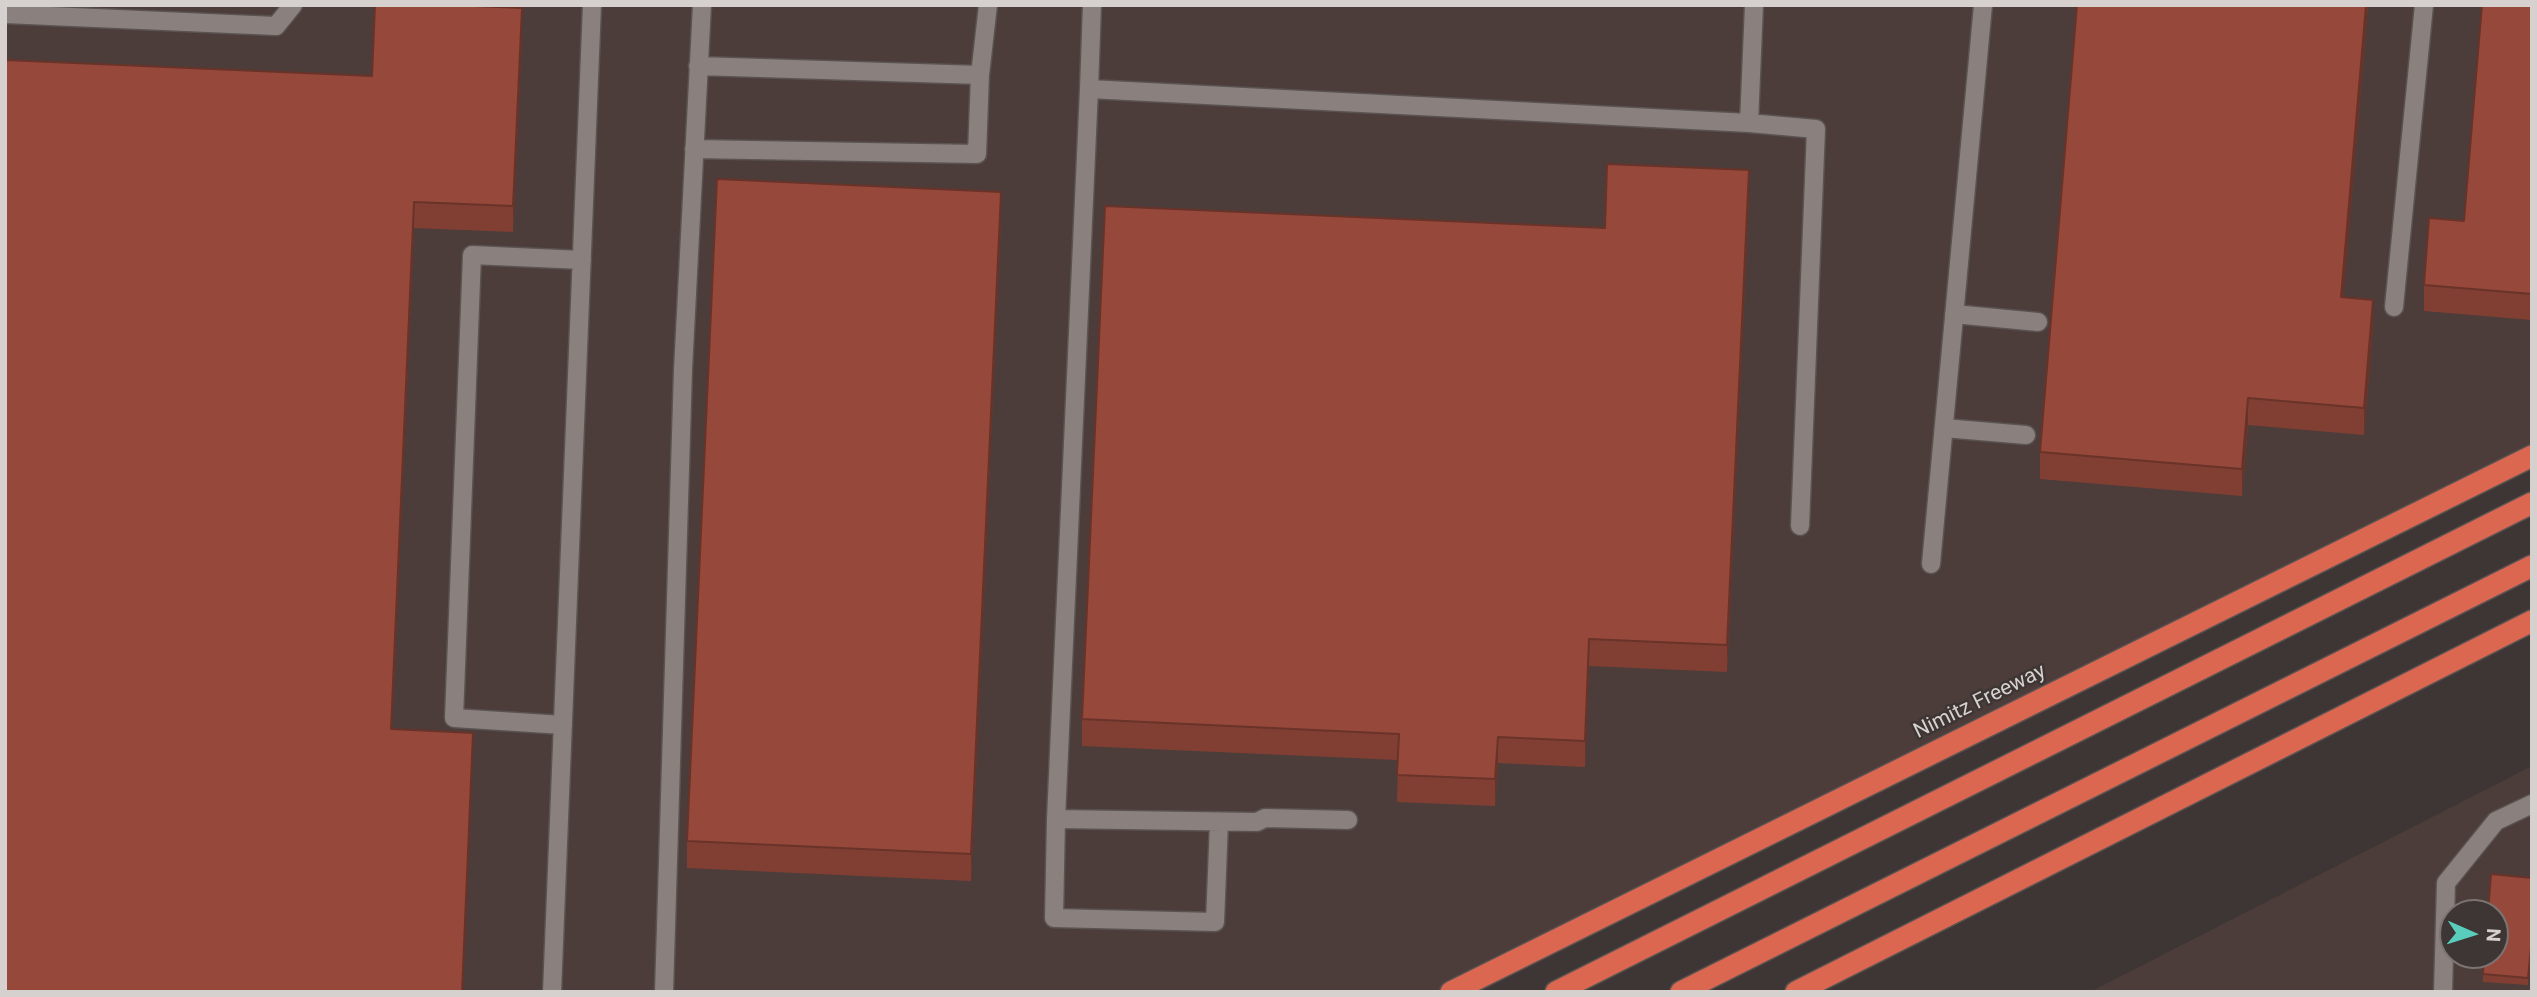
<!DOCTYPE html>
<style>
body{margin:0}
#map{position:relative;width:2537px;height:997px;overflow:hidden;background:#3e3634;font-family:Roboto,sans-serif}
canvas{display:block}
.frame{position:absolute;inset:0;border:7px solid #d6d1cf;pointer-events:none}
.north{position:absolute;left:2439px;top:899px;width:70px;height:70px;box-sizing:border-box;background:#3e3634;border:2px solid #7b7472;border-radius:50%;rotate:93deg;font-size:19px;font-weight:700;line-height:28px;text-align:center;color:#d6d1cf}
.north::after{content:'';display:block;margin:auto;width:24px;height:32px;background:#5acebd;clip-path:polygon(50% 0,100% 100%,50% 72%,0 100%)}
</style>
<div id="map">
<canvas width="2537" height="997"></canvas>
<div class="frame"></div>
<div class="north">N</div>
</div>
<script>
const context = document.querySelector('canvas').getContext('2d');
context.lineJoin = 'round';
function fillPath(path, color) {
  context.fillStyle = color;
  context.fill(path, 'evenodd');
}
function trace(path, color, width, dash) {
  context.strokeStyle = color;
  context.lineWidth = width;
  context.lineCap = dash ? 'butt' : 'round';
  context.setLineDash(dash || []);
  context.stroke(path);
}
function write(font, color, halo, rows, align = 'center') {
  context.font = font + ' Roboto,sans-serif';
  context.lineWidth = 5;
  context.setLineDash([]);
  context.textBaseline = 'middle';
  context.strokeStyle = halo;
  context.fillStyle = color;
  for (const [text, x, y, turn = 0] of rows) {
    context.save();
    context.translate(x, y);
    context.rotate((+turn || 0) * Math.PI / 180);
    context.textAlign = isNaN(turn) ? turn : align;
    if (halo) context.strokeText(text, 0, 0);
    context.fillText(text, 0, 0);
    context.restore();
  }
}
const built = new Path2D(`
 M 5,5 L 2532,5 L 2532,456 L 1451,992 L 5,992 Z
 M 2532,766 L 2532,992 L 2090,992 ZM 2453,913 L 2495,913 L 2495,955 L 2453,955 Z`);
const service = new Path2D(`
 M 1754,5 L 1749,123 L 1816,129 L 1800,526
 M 5,14 L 276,26 L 293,5
 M 980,75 L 988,5
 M 1089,89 L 1092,5
 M 694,149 L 977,154 L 980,75 L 698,66
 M 2394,307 L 2424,5
 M 1954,314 L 2038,322
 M 1944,428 L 2026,435
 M 1931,564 L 1983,5
 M 563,725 L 454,718 L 472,255 L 582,260
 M 1056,819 L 1054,918 L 1215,922 L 1219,822
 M 1348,820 L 1265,818 L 1257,822 L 1056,819 L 1089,89 L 1749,123
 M 552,992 L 592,5
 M 664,992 L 683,370 L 702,5
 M 2443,992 L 2446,883 L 2496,821 L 2532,804`);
const motorway = new Path2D(`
 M 1451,992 L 2532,456
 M 1556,992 L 2532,503
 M 1681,992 L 2532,566
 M 1796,992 L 2532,621`);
const wall = new Path2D(`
 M 2077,5 L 2368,5 L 2343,298 L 2373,327 L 2364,435 L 2248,425 L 2242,496 L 2040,479 L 2040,452 Z
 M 2532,5 L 2532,320 L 2424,311 L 2424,285 L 2464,221 Z
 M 522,35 L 513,232 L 414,228 L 392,729 L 473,759 L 5,992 L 372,76 Z
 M 1749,197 L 1727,672 L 1589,666 L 1585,767 L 1498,763 L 1495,806 L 1397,802 L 1398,760 L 1082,746 L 1082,719 L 1605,228 Z
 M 1001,219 L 971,881 L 687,868 L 687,841 Z
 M 2532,878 L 2528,985 L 2483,982 L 2483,974 Z`);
const shadedWall = new Path2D(`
 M 2366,5 L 2368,5 L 2341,324 L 2341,297 Z
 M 522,8 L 522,35 L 513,232 L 513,206 Z
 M 1749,170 L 1749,197 L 1727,672 L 1727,645 Z
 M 1001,192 L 1001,219 L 971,881 L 971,854 Z
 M 414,202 L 414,228 L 391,755 L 391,729 Z
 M 2373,300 L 2373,327 L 2364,435 L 2364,408 Z
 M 2248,398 L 2248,425 L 2242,496 L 2242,469 Z
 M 1589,639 L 1589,666 L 1585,767 L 1585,741 Z
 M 473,733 L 473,759 L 463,992 L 462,992 Z
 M 1498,737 L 1498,763 L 1495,806 L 1495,779 Z`);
const building = new Path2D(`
 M 375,5 L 450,5 L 522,8 L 513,206 L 414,202 L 391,729 L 473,733 L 462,992 L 5,992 L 5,60 L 372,76 Z
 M 2077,5 L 2366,5 L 2341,297 L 2373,300 L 2364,408 L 2248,398 L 2242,469 L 2040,452 Z
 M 2482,5 L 2532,5 L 2532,294 L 2424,285 L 2429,218 L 2464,221 Z
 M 1607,164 L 1749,170 L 1727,645 L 1589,639 L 1585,741 L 1498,737 L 1495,779 L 1397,775 L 1399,734 L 1082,719 L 1105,206 L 1605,228 Z
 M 717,179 L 1001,192 L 971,854 L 687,841 Z
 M 2491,874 L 2532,878 L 2532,937 L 2528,978 L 2483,974 L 2484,955 L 2495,955 L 2495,913 L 2488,913 Z`);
const streetNames = [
 ["Nimitz Freeway",1980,702,-26]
];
fillPath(built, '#4c3d3a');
trace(service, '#5a5352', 21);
trace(motorway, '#5a5352', 24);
trace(service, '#8a807e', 18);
trace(motorway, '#dc6751', 21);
fillPath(wall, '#813f33');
fillPath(shadedWall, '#693329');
fillPath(building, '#96493b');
trace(building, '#693329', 2);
write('21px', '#d6d1cf', '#3e3634', streetNames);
</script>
